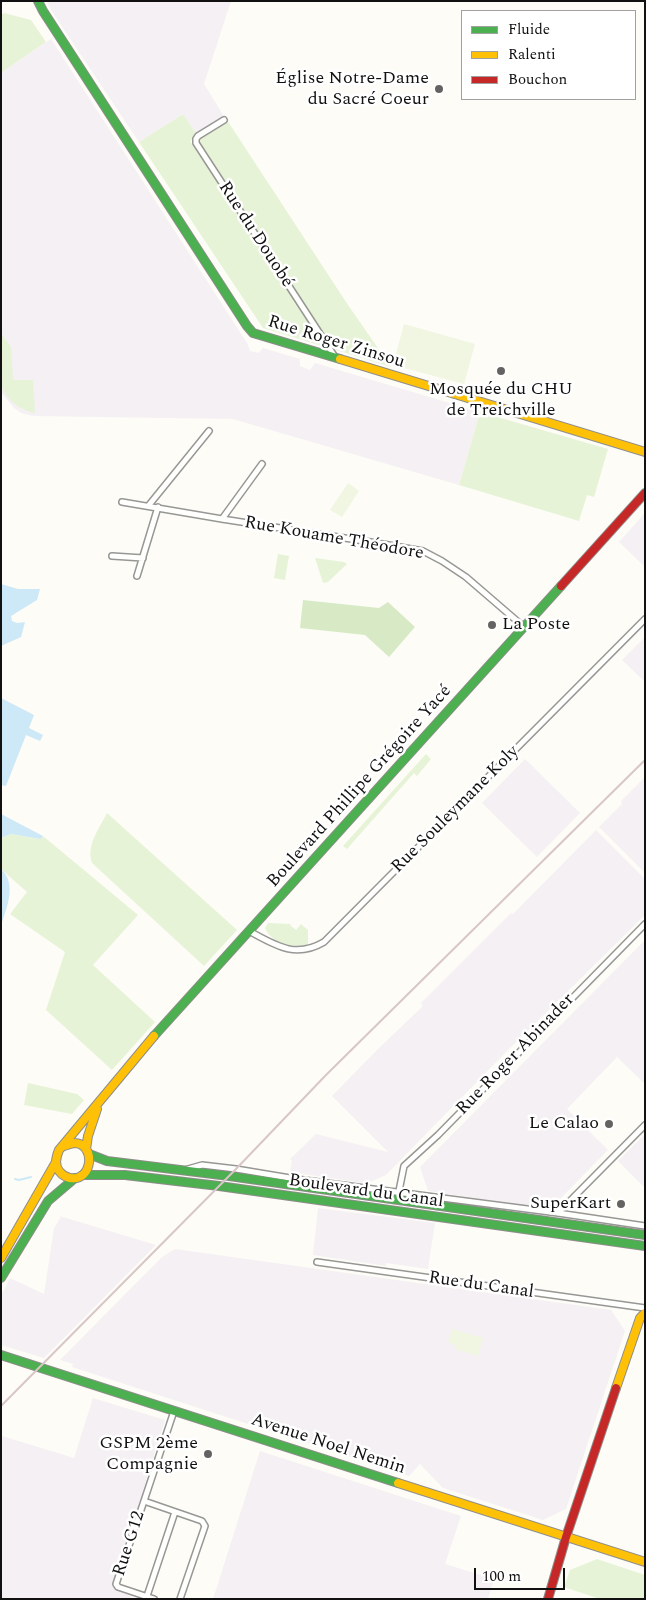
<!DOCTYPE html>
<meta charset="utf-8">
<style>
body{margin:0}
#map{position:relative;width:646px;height:1600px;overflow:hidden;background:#fdfcf7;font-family:Spectral,serif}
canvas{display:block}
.frame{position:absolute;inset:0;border:2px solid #111;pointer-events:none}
.legend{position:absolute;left:461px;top:10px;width:175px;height:90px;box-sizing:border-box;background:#fff;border:1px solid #a0a0a0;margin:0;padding:6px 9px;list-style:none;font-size:15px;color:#111}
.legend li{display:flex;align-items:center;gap:10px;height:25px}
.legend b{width:25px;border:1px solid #a0a0a0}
.scale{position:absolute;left:474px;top:1568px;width:91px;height:22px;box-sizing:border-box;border:2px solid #111;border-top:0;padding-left:6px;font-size:15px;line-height:18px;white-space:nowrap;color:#111;-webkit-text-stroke:4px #fff;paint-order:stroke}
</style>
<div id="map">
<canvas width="646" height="1600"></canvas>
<div class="frame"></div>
<ul class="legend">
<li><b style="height:6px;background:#4caf50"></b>Fluide</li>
<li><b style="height:6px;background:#ffc107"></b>Ralenti</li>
<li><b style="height:6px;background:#c62828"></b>Bouchon</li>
</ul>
<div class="scale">100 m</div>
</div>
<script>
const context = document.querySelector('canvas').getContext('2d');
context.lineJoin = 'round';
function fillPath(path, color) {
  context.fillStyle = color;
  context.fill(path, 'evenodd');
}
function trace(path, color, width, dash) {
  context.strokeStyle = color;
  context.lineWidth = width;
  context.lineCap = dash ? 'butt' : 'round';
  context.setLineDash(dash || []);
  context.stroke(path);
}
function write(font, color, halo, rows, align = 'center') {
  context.font = font + ' Spectral,serif';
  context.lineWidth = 5;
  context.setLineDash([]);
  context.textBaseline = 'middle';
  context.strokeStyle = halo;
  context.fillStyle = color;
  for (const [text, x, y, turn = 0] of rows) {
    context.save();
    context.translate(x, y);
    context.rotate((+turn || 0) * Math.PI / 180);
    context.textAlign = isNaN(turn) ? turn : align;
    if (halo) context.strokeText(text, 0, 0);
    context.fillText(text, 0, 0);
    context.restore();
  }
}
const industrial = new Path2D(`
 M 47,1 L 231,1 L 204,84 L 225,118 L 198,136 L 183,114 L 139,142 L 51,10 Z
 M 51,39 L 247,343 L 250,351 L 259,353 L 263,348 L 300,359 L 300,366 L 310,370 L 315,363 L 480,412 L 459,485 L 233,419 L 33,416 L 21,413 L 14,408 L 1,392 L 1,73 Z
 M 645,513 L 645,567 L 619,542 Z
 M 645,637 L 645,682 L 622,660 Z
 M 525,759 L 580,813 L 537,857 L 482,803 Z
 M 645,777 L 645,873 L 599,827 L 622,804 L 621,801 Z
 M 596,830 L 645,879 L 645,914 L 643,917 L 504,1054 L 386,1175 L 370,1182 L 363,1183 L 290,1172 L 292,1161 L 290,1159 L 316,1134 L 388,1152 L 332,1096 L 377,1050 L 423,1006 L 421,1003 L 511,913 L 513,914 Z
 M 645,940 L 645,1084 L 617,1057 L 567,1109 L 608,1150 L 557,1202 L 537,1207 L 428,1191 L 420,1167 Z
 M 645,1134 L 645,1188 L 618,1161 Z
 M 318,1208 L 435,1223 L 428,1269 L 386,1263 L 386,1266 L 313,1255 Z
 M 56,1215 L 156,1245 L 44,1358 L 1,1345 L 1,1296 L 10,1278 L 44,1294 L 54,1228 L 61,1217 Z
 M 175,1249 L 611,1310 L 625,1331 L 566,1509 L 543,1520 L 443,1488 L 420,1464 L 409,1476 L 72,1367 L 73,1364 L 60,1360 L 162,1257 Z
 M 93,1398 L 165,1420 L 113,1587 L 132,1594 L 131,1599 L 1,1599 L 1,1437 L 2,1436 L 74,1458 Z
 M 260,1451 L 461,1516 L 445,1564 L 494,1579 L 488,1599 L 213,1599 Z`);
const green = new Path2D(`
 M 4,13 L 31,20 L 46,42 L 1,73 L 1,15 Z
 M 183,114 L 198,136 L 190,141 L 325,347 L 263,328 L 139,142 Z
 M 227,120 L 346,302 L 391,367 L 333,349 L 198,140 Z
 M 1,334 L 11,347 L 13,380 L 33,380 L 35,413 C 21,410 9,402 2,388 C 0,381 1,344 1,334 Z
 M 480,412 L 608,449 L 594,497 L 587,495 L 579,521 L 459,485 Z
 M 278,554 L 289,556 L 285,580 L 274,578 Z
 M 315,558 L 344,562 L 347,564 L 328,582 L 323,583 Z
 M 426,754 L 431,759 L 417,776 L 414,773 L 347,849 L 343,846 Z
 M 107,813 L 237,930 L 204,966 L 92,863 C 86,845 99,829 107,813 Z
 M 11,834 L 39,839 L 43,836 L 138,915 L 93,965 L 155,1022 L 112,1070 L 46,1010 L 65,952 L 10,914 L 27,892 L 1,869 L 1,838 Z
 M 268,923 L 291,924 L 290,925 L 296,930 L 301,924 L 308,930 L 308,945 C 293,948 271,943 265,928 Z
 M 28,1083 L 77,1094 L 84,1100 L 72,1114 L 24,1105 Z
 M 597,1559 L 645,1575 L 645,1599 L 600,1599 L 564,1587 L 570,1570 Z`);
const forest = new Path2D(`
 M 303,600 L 379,608 L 388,602 L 415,627 L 389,657 L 365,635 L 300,628 Z`);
const pitch = new Path2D(`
 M 404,324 L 475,344 L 464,384 L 393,365 Z
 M 348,483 L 359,491 L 342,517 L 330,510 Z
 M 452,1329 L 483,1338 L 478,1356 L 455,1349 L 456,1345 L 448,1342 Z`);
const water = new Path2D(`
 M 1,584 L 18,589 L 40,589 L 37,600 L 11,616 L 12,621 L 17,623 L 25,622 L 21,637 L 1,646 Z
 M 1,698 L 34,715 L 29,728 L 43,735 L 40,741 L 26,735 L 6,786 L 1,785 Z
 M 1,814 L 43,836 L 40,839 L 11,834 L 1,838 Z
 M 1,869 C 17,883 7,908 1,925 Z`);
const stream = new Path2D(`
 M 15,1179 L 19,1180 L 31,1177`);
const street = new Path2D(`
 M 224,120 L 198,136 L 196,139 L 196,143 L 335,357
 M 122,502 L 222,519 L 377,543 L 423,551 L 442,561 L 466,577 L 524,627
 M 149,505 L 209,431
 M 222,519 L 262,464
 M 112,556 L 143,558
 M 137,576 L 158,507
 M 249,931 C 275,945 295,959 324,942 L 645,619
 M 188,1169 L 202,1165 L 236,1169 L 296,1179 L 558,1213 L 645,1226
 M 399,1191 L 404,1166 L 438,1135 L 645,924
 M 558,1213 L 645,1125
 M 317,1262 L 645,1308
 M 144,1501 L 174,1411
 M 147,1596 L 175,1512
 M 154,1599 L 118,1587 L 116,1584 L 144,1501 L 202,1521 L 205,1526 L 180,1599`);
const fast = new Path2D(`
 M 38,1 L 43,11 L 247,326 L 253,333 L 340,359
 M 154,1036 L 561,586
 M 89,1154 L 107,1161 L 229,1176 L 645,1235
 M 83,1175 L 125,1175 L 219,1186 L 645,1246
 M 1,1278 L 48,1201 L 75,1178
 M 1,1355 L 398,1483`);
const slow = new Path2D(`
 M 340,359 L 645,452
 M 64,1146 C 67,1145 72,1143 75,1143 C 96,1144 93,1182 70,1178 C 66,1177 63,1176 60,1172 C 54,1166 56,1157 59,1150 L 154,1036
 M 86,1149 L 88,1136 L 97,1109
 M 1,1258 L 56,1162
 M 616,1388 L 640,1318 L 645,1313
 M 398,1483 L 645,1562`);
const jam = new Path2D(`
 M 561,586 L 645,493
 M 548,1599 L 566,1537 L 616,1388`);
const rail = new Path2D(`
 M 1,1406 L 236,1169 L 326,1075 L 645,760`);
const markers = [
 [439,89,5,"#646362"],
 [501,371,5,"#646362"],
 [492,625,5,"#646362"],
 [609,1124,5,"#646362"],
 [621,1204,5,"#646362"],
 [208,1454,5,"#646362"]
];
const poiNames = [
 ["Église Notre-Dame",429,79],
 ["du Sacré Coeur",429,100],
 ["Mosquée du CHU",501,390,"center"],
 ["de Treichville",501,411,"center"],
 ["La Poste",502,625,"left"],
 ["Le Calao",599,1124],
 ["SuperKart",611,1204],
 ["GSPM 2ème",198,1444],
 ["Compagnie",198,1465]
];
const streetNames = [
 ["Rue du Douobé",255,235,57],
 ["Rue Roger Zinsou",336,343,17],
 ["Rue Kouame Théodore",334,539,10],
 ["Boulevard Phillipe Grégoire Yacé",360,787,-48],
 ["Rue Souleymane Koly",456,810,-45],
 ["Rue Roger Abinader",516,1055,-46],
 ["Boulevard du Canal",366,1192,8],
 ["Rue du Canal",481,1286,8],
 ["Avenue Noel Nemin",328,1445,18],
 ["Rue G12",130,1544,-72]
];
fillPath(industrial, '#f5f0f3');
fillPath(green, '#e7f3d7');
fillPath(forest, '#d8eac5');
fillPath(pitch, '#f0f6e1');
fillPath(water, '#cde8f7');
trace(stream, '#cde8f7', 2);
trace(street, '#979795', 8);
trace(fast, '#8e8d8b', 10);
trace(slow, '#8e8d8b', 10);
trace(jam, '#8e8d8b', 10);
trace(street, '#fffffe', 5);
trace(fast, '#4caf50', 8);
trace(slow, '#ffc107', 8);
trace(jam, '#c62828', 8);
trace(rail, '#d9c6c7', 2);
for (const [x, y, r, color] of markers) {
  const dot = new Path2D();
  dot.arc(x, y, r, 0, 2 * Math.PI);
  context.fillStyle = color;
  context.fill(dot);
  trace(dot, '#fff', 2);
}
write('18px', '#111', '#fff', poiNames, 'right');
write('18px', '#111', '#fff', streetNames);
</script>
